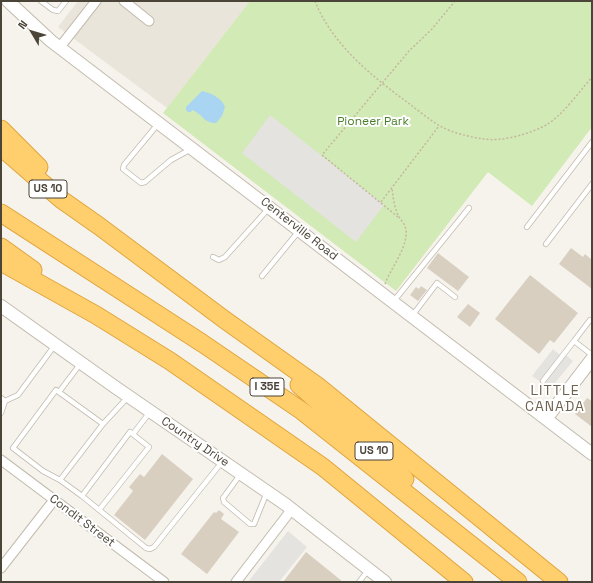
<!DOCTYPE html>
<style>
body{margin:0}
#map{position:relative;width:593px;height:583px;overflow:hidden;background:#f6f3ec;font-family:"Space Grotesk",sans-serif}
canvas{display:block}
.frame{position:absolute;inset:0;border:2px solid #4b4439;pointer-events:none}
.north{position:absolute;left:12px;top:12px;width:40px;height:40px;-webkit-text-stroke:3px #fff;paint-order:stroke;rotate:308deg;font-size:11px;font-weight:700;line-height:16px;text-align:center;color:#4b4439}
.north::after{content:'';display:block;margin:auto;width:14px;height:18px;background:#4b4439;clip-path:polygon(50% 0,100% 100%,50% 72%,0 100%)}
</style>
<div id="map">
<canvas width="593" height="583"></canvas>
<div class="frame"></div>
<div class="north">N</div>
</div>
<script>
const context = document.querySelector('canvas').getContext('2d');
context.lineJoin = 'round';
function fillPath(path, color) {
  context.fillStyle = color;
  context.fill(path, 'evenodd');
}
function trace(path, color, width, dash) {
  context.strokeStyle = color;
  context.lineWidth = width;
  context.lineCap = dash ? 'butt' : 'round';
  context.setLineDash(dash || []);
  context.stroke(path);
}
function write(font, color, halo, rows, align = 'center') {
  context.font = font + ' "Space Grotesk",sans-serif';
  context.lineWidth = 4;
  context.setLineDash([]);
  context.textBaseline = 'middle';
  context.strokeStyle = halo;
  context.fillStyle = color;
  for (const [text, x, y, turn = 0] of rows) {
    context.save();
    context.translate(x, y);
    context.rotate((+turn || 0) * Math.PI / 180);
    context.textAlign = isNaN(turn) ? turn : align;
    if (halo) context.strokeText(text, 0, 0);
    context.fillText(text, 0, 0);
    context.restore();
  }
}
const residential = new Path2D(`
 M 78,1 L 250,1 L 167,108 L 58,27 Z`);
const green = new Path2D(`
 M 250,1 L 592,1 L 592,127 L 532,206 L 488,172 L 396,291 L 163,113 Z`);
const parking = new Path2D(`
 M 270,115 L 384,205 L 356,242 L 242,153 Z
 M 553,349 L 559,354 L 567,356 L 573,361 L 550,389 L 532,376 Z
 M 288,531 L 307,547 L 279,582 L 248,582 Z`);
const water = new Path2D(`
 M 202,91 C 211,93 222,98 225,107 L 222,116 L 216,123 C 203,123 203,114 192,110 L 191,112 L 188,112 L 186,110 L 186,107 Z`);
const building = new Path2D(`
 M 571,248 L 583,257 L 585,254 L 592,260 L 592,289 L 559,264 Z
 M 438,253 L 469,277 L 458,291 L 427,268 Z
 M 530,275 L 578,313 L 554,343 L 550,340 L 539,354 L 495,319 Z
 M 421,286 L 427,290 L 418,301 L 410,295 L 416,287 L 419,289 Z
 M 468,304 L 480,313 L 470,327 L 457,317 Z
 M 587,398 L 592,401 L 592,427 L 575,414 Z
 M 162,454 L 193,479 L 145,540 L 114,515 L 133,491 L 129,487 L 140,474 L 144,477 Z
 M 219,510 L 224,514 L 221,519 L 239,532 L 207,574 L 181,554 L 214,512 L 216,513 Z
 M 306,552 L 332,573 L 343,582 L 283,582 Z`);
const path = new Path2D(`
 M 315,1 C 332,45 374,78 411,105 C 420,112 430,120 440,126 C 453,133 469,137 484,139 C 501,142 530,134 546,125 C 561,117 580,91 592,77
 M 381,202 L 439,126
 M 398,217 L 322,155 L 409,51 L 432,29 L 455,1
 M 385,284 C 391,267 411,244 405,226 C 403,222 400,219 398,215 C 394,206 393,197 392,188`);
const service = new Path2D(`
 M 41,1 L 53,10 L 58,11 L 66,1
 M 158,124 L 124,165 L 123,169 L 141,183 L 145,182 L 171,160 L 191,149
 M 527,227 L 592,142
 M 546,244 L 592,184
 M 213,257 L 219,260 L 225,257 L 269,208
 M 262,276 L 299,231
 M 393,302 L 469,208
 M 412,316 L 437,283 L 455,297
 M 574,341 L 590,320
 M 543,381 L 574,341 L 592,355
 M 59,392 L 81,363
 M 1,398 L 5,401 L 1,413
 M 5,401 L 18,395 L 55,345
 M 133,434 L 150,412
 M 240,475 L 223,498 L 224,502 L 250,524 L 254,524 L 267,492
 M 60,480 L 43,471 L 13,448 L 56,390 L 103,424
 M 82,496 L 60,480 L 103,424 L 128,397
 M 99,510 L 149,447 L 130,432 L 82,496 L 146,548 L 150,549 L 154,547 L 222,462
 M 359,582 L 369,569`);
const minor = new Path2D(`
 M 124,1 L 149,21
 M 60,47 L 96,1
 M 1,460 L 164,582
 M 1,568 L 54,500
 M 236,582 L 292,509`);
const tertiary = new Path2D(`
 M 8,1 L 51,41 L 592,454
 M 1,306 L 115,387 L 285,504 L 385,582
 M 546,419 L 592,359`);
const motorway = new Path2D(`
 M 1,129 L 39,167
 M 1,147 L 62,200 L 99,226 L 225,320 L 319,387 L 559,582
 M 1,213 L 202,343 L 302,411 L 518,582
 M 1,247 L 33,270
 M 1,262 L 96,315 L 170,361 L 323,467 L 464,582
 M 299,385 L 405,479`);
const shields = [
 [48,189,38],
 [267,387,34],
 [374,451,38]
];
const shieldNames = [
 ["US 10",48,189],
 ["I 35E",267,387],
 ["US 10",374,451]
];
const parkNames = [
 ["Pioneer Park",373,122]
];
const streetNames = [
 ["Centerville Road",299,229,38],
 ["Country Drive",195,442,34],
 ["Condit Street",82,521,37]
];
const quarterNames = [
 ["LITTLE",555,391],
 ["CANADA",555,407]
];
fillPath(residential, '#eae5da');
fillPath(green, '#d2eab5');
fillPath(parking, '#e5e3e0');
fillPath(water, '#a9d4f2');
fillPath(building, '#d8cfc1');
trace(service, '#c2bbae', 6);
trace(minor, '#c2bbae', 11);
trace(tertiary, '#c2bbae', 14);
trace(motorway, '#e0a43c', 19);
trace(path, '#c4b79f', 1.5, [2, 2]);
trace(service, '#fff', 4.5);
trace(minor, '#fff', 9);
trace(tertiary, '#fff', 12);
trace(motorway, '#ffcf6e', 17);
for (const [x, y, w] of shields) {
  const box = new Path2D();
  box.roundRect(x - w / 2, y - 9, w, 18, 3);
  context.fillStyle = '#fff';
  context.fill(box);
  trace(box, '#4b4439', 1);
}
write('bold 11px', '#4b4439', null, shieldNames);
write('12px', '#4a7f2a', '#fff', parkNames);
write('12px', '#4b4439', '#fff', streetNames);
context.letterSpacing = '1px';
write('14px', '#6e6250', '#fff', quarterNames);
context.letterSpacing = '0px';
</script>
